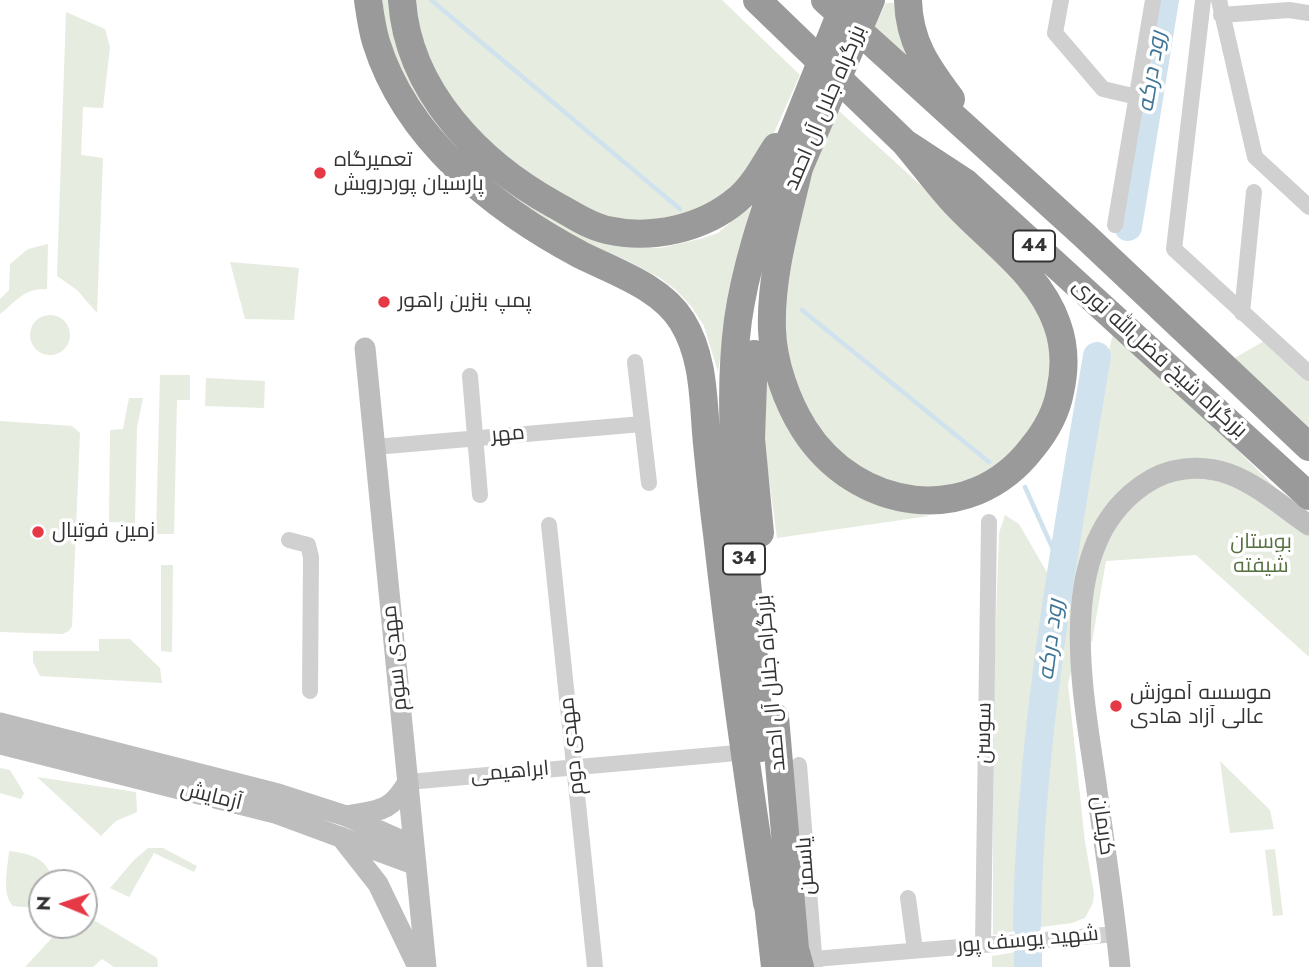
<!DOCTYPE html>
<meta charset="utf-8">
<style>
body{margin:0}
#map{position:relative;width:1309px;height:967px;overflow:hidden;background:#fff;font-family:Jost,sans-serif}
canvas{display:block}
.north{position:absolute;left:28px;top:869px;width:70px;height:70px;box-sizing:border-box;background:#fff;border:2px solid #adadad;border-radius:50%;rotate:272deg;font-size:19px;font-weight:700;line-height:28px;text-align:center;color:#333}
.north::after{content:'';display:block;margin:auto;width:24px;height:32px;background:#e63946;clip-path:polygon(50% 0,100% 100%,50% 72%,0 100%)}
</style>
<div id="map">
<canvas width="1309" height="967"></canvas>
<div class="north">N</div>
</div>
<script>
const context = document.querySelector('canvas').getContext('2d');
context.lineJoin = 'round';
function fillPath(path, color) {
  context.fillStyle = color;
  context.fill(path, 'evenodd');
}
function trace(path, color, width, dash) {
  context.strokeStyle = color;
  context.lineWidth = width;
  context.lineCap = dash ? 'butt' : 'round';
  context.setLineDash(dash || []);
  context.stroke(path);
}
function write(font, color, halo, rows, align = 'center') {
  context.font = font + ' Jost,Cairo,sans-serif';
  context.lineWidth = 7;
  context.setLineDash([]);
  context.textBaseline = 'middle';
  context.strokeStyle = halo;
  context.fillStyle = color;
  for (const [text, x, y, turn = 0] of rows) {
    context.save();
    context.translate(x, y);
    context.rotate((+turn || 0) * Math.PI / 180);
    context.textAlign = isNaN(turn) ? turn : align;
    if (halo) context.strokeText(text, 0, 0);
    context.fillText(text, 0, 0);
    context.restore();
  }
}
const green = new Path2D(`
 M 375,0 L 393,0 L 405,54 L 535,208 L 579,234 L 638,247 L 660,248 L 700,239 L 718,233 L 751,205 L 730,295 L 718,372 L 704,326 L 691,306 L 676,290 L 660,278 L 626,260 L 571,237 L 474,172 L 401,79 Z
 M 409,0 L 722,0 L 800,75 L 768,146 L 738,187 L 681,220 L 604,221 L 490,148 L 431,73 Z
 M 886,3 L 900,3 L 930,83 L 875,26 Z
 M 66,12 L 105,29 L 110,47 L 103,108 L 83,107 L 81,155 L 103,158 L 97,313 L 77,290 L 57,276 Z
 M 838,110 L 992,250 L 1048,320 L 1053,388 L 1014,459 L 947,492 L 866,480 L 803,416 L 779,317 L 799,201 Z
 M 48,244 L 47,289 C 23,288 16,302 0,314 L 0,299 L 9,290 L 10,264 L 28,249 Z
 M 230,262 L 299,268 L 294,320 L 245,319 Z
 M30 335a20 20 0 1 1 40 0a20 20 0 1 1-40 0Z
 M 1113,334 L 1196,409 L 1309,521 L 1205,464 L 1111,511 L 1068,684 L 1085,842 L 1094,893 L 1093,903 L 1085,918 L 1072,923 L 1034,928 L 1034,873 L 1058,649 L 1080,509 L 1106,362 Z
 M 1264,341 L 1309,381 L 1309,434 L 1228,362 Z
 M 765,360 L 840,485 C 868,503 897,509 929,516 L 777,538 L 760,412 Z
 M 160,375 L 190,375 L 190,400 L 177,400 L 174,534 L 156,534 Z
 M 206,378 L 265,381 L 264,408 L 205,406 Z
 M 129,398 L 143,398 L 137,428 L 135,523 L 109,522 L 110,430 L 123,429 Z
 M 0,421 L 72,426 L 80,433 L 72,626 L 69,631 L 62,634 L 0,632 Z
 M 1179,475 L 1230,481 L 1309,536 L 1309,657 L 1196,555 L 1106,561 L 1092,642 L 1085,641 L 1091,572 L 1134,497 Z
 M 1005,515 L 1019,524 L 1049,576 L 1018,852 L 1016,931 L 993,935 L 993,704 L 999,533 Z
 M 161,565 L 173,565 L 172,652 L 161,651 Z
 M 99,639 L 130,639 L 160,668 L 162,683 L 40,676 L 33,662 L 33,651 L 99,651 Z
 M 1220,761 L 1270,810 L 1274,829 L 1230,833 Z
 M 0,768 L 10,770 L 24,793 L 21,799 L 0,793 Z
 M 37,777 L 136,792 L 137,812 L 116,821 L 101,836 Z
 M 148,848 L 163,848 L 197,866 L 194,872 L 154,853 L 129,897 L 110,888 L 134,860 Z
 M 1275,849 L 1283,915 L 1273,916 L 1265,850 Z
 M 9,851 C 29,853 51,859 52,883 L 42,883 L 42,901 C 34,909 23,907 13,906 C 1,894 8,867 9,851 Z
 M 87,916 L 157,958 L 158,967 L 114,967 L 102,959 L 93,967 L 25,967 L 64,925 L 84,925 L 84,917 Z
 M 1016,952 L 1016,967 L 992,967 L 992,956 Z`);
const stream = new Path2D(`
 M 431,0 L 680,209
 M 802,310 L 989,462
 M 1025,487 L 1061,567`);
const river = new Path2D(`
 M 1128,227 L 1165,0
 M 1027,926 C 1030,734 1065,545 1097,356
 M 1028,967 L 1028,953`);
const street = new Path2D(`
 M 1061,0 L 1055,33 L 1103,89 L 1137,97
 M 1203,0 L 1174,249 L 1309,373
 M 1219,0 L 1255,157 L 1309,207
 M 1221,15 L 1289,10 L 1309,13
 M 1115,225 L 1153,0
 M 1242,313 L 1254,192
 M 635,362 L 649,483
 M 470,376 L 480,495
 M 375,447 L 642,424
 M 549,525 L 595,967
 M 289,540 L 308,545 L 311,557 L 310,691
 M 799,765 L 815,967
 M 408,782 L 737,753
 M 908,898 L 915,950
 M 983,945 L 989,522
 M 814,959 L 1117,934`);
const secondary = new Path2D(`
 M 365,348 L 426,967
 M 0,723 L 278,794 L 346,816 L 414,846
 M 0,744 L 275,813 L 416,865
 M 346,816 C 379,810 390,813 408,782
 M 341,837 L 378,884 L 418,967
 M 1120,967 C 1114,905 1104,844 1096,783 C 1083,692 1052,547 1143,485 C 1168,467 1200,464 1229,474 C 1257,484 1284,508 1309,525`);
const highway = new Path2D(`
 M 368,0 C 370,14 372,29 376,42 C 406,139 494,209 581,255 C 615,272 661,287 682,321 C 705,358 703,403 707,444 C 710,474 713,504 717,534 C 731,658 748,781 767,903
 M 402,0 C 408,91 479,163 555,205 C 572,214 588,226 607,230 C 651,240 703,229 738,199 C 754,186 764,165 776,147
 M 757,0 L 905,143 L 966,183 L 1309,496
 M 825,0 L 1085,236 L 1309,447
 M 908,0 C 909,42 927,67 951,99
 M 799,168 C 787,221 770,275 772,330 C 773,363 787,402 804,429 C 856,511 970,529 1032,448 C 1046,431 1056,414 1060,392 C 1065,370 1065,346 1057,324 C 1039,272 988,240 952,200 C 936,182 921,162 905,143
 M 754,354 L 751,439 L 760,533
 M 775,717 L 795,949 L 800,967
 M 760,748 C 757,679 750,610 743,542 C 735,466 728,396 738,320 C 746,264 765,210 783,157
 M 766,886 L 775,967`);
const highwayBridge = new Path2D(`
 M 783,157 L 846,0
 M 799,168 L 871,0`);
const markers = [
 [320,173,7,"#e63946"],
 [384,302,7,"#e63946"],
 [38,532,7,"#e63946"],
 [1116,706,7,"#e63946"]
];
const shields = [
 [1034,246,42],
 [744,559,42]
];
const shieldNames = [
 ["44",1034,246],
 ["34",744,559]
];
const streetNames = [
 ["بزرگراه جلال آل احمد",826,108,-67],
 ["بزرگراه شیخ فضل‌الله نوری",1159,359,42],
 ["مهر",508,435,-5],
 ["مهدی سوم",396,658,-96],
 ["بزرگراه جلال آل احمد",772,683,-95],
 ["سوسن",985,733,-89],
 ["مهدی دوم",573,746,-96],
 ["ابراهیمی",510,773,-5],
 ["آزمایش",211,797,14],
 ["کریمان",1102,826,82],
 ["یاسمن",807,866,-94],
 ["شهید یوسف پور",1028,941,-5]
];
const poiNames = [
 ["تعمیرگاه",334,161],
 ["پارسیان پوردرویش",334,185],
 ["پمپ بنزین راهور",398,302],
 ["زمین فوتبال",52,532],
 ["موسسه آموزش",1130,694],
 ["عالی آزاد هادی",1130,718]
];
const parkNames = [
 ["بوستان",1261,543],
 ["شیفته",1261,567]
];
const waterNames = [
 ["رود درکه",1153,72,-81],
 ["رود درکه",1052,640,-83]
];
fillPath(green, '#e6ecdf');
trace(stream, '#cfe2ee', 4.5);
trace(river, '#cfe2ee', 28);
trace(street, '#d0d0d0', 16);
trace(secondary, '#bdbdbd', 21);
trace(highway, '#9a9a9a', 28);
trace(highwayBridge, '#9a9a9a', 28);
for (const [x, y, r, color] of markers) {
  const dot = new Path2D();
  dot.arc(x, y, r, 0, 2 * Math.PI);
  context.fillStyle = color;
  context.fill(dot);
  trace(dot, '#fff', 2.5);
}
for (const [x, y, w] of shields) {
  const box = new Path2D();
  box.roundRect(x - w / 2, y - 15.5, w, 31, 5);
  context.fillStyle = '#fff';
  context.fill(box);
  trace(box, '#333', 2);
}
write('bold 19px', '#333', null, shieldNames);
write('21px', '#333', '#fff', streetNames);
write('21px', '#333', '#fff', poiNames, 'left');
write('21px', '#56703f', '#fff', parkNames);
write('italic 23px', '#3f7597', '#fff', waterNames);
</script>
